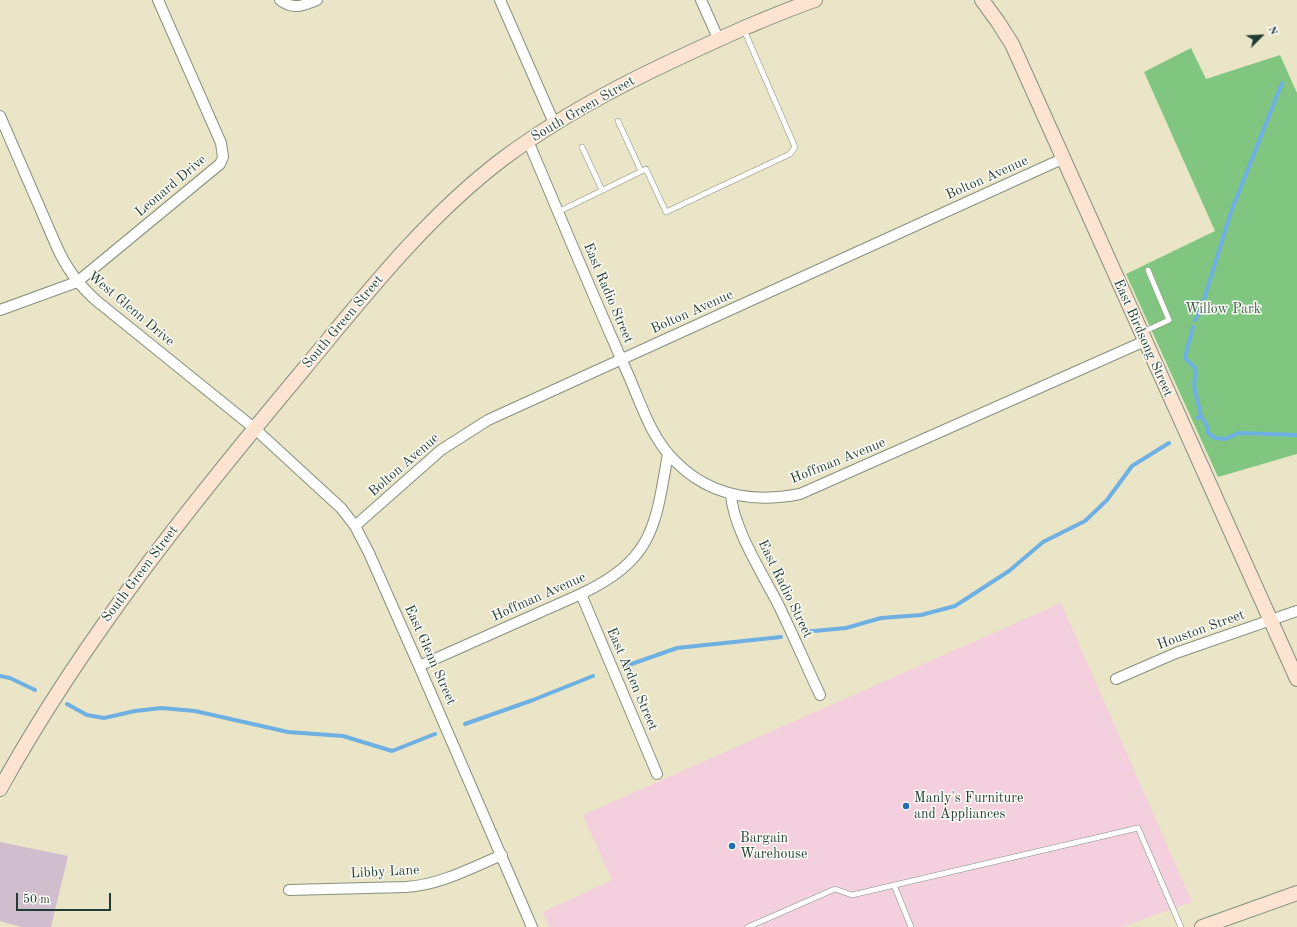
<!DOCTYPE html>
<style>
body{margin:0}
#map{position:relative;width:1297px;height:927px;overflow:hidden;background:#eae5c7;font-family:"Old Standard TT",serif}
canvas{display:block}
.north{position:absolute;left:1241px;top:16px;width:40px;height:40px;-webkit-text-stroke:3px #fdfcf7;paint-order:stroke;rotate:66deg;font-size:11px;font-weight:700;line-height:16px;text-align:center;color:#1f3d34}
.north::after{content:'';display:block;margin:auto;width:14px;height:18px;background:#1f3d34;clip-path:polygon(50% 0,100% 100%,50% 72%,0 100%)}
.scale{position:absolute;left:16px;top:893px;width:95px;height:18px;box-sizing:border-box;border:2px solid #1f3d34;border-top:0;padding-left:5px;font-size:12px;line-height:14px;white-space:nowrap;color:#1f3d34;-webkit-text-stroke:3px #fdfcf7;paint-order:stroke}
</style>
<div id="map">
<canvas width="1297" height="927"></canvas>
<div class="north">N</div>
<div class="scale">50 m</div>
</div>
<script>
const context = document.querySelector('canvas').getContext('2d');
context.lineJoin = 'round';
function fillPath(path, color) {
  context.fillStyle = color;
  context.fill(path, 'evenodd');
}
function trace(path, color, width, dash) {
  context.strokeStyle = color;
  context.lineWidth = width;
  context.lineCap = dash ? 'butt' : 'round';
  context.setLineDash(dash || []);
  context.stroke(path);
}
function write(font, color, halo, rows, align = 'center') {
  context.font = font + ' "Old Standard TT",serif';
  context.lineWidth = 3;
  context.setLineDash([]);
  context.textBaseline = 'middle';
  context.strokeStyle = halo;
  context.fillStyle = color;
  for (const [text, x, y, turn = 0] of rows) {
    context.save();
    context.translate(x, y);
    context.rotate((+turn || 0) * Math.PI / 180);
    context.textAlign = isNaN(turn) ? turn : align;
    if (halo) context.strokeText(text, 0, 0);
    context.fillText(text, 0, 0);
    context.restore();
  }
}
const built = new Path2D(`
 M 1061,603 L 1192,902 L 1121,927 L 549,927 L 543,912 L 612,880 L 583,815 Z`);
const industrial = new Path2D(`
 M 0,842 L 68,856 L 51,927 L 21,927 L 0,921 Z`);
const green = new Path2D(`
 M 1191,48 L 1206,79 L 1280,55 L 1297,93 L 1297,454 L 1218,477 L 1126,274 L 1215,231 L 1144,72 Z`);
const stream = new Path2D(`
 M 1195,320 L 1201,309 L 1231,212 L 1282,83
 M 1193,327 C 1191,339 1185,348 1186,359 L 1196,369 L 1194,386 L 1201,416 L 1197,418
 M 1201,416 L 1207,426 L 1208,433 L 1215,438 L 1225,439 L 1239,433 L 1297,435
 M 803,632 L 846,628 L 881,618 L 921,615 L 955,606 L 1009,571 L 1043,542 L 1085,521 L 1107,500 L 1132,466 L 1169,443
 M 623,667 L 677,648 L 781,637
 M 0,676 L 10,678 L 35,690
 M 67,704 L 87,715 L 104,718 L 135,711 L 161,708 L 195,711 L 288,732 L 343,736 L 392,751 L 435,734
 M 465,724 L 533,700 L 593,676`);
const lane = new Path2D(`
 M 618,121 L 641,171
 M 582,147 L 602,190
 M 558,212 L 646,169 L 666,212 L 790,154 L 795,147 L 744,30
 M 1143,332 L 1169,320 L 1148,270
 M 894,885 L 911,927
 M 748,927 L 835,889 L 852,895 L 1138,828 L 1181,927`);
const street = new Path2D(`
 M 280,0 C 293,10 303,6 317,0
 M 500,0 L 554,123
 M 701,0 L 718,38
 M 0,116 L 56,245 C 66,268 79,286 98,302 L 254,428 L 341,508 L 355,526 L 369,553 L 419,666 L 532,927
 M 528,141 C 561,218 593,296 627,372 C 641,403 651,439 676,462 C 710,496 754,503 800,494 L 1145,341
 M 0,310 L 77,282 L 220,164 L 223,157 L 221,143 L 158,0
 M 731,494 C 733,529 763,574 779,606 C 793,635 806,665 820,695
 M 355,526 L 441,450 L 488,420 L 1062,159
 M 581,594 L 657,774
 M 419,666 L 581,594 C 654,559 655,527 668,454
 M 1116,679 L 1176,653 L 1297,611
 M 289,890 L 406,887 C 440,885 471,868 502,855`);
const secondary = new Path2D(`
 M 982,0 L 998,22 L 1012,44 L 1297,679
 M 0,789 C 84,637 193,502 304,369 C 366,294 426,217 504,158 C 578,103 661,65 744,28 C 768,18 791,8 815,0
 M 1202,927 L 1297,893`);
const markers = [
 [906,806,4,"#1f6fb2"],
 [732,846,4,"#1f6fb2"]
];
const streetNames = [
 ["South Green Street",583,109,-30],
 ["Bolton Avenue",987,178,-24],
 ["Leonard Drive",171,186,-40],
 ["East Radio Street",608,293,67],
 ["West Glenn Drive",131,309,40],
 ["Bolton Avenue",692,312,-24],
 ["South Green Street",343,322,-50],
 ["East Birdsong Street",1143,338,66],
 ["Hoffman Avenue",838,461,-22],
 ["Bolton Avenue",404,465,-41],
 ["South Green Street",140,574,-53],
 ["East Radio Street",785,589,64],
 ["Hoffman Avenue",539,597,-24],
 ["Houston Street",1201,630,-20],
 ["East Glenn Street",430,655,66],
 ["East Arden Street",632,679,67],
 ["Libby Lane",385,872,-3]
];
const parkNames = [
 ["Willow Park",1223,309]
];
const poiNames = [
 ["Manly's Furniture",914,798],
 ["and Appliances",914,814],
 ["Bargain",740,838],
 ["Warehouse",740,854]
];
fillPath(built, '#f4cfde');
fillPath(industrial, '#d0bdce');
fillPath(green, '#81c680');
trace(stream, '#6fb0e3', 4);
trace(lane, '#84917e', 6);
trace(street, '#84917e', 12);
trace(secondary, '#84917e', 16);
trace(lane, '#fff', 5);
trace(street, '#fff', 10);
trace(secondary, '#fde4d1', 14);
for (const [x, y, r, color] of markers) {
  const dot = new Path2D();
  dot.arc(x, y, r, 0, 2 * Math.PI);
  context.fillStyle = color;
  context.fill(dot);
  trace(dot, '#fdfcf7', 1.5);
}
write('14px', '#1f3d34', '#fdfcf7', streetNames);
write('14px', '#385f47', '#fdfcf7', parkNames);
write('14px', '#1f3d34', '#fdfcf7', poiNames, 'left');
</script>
